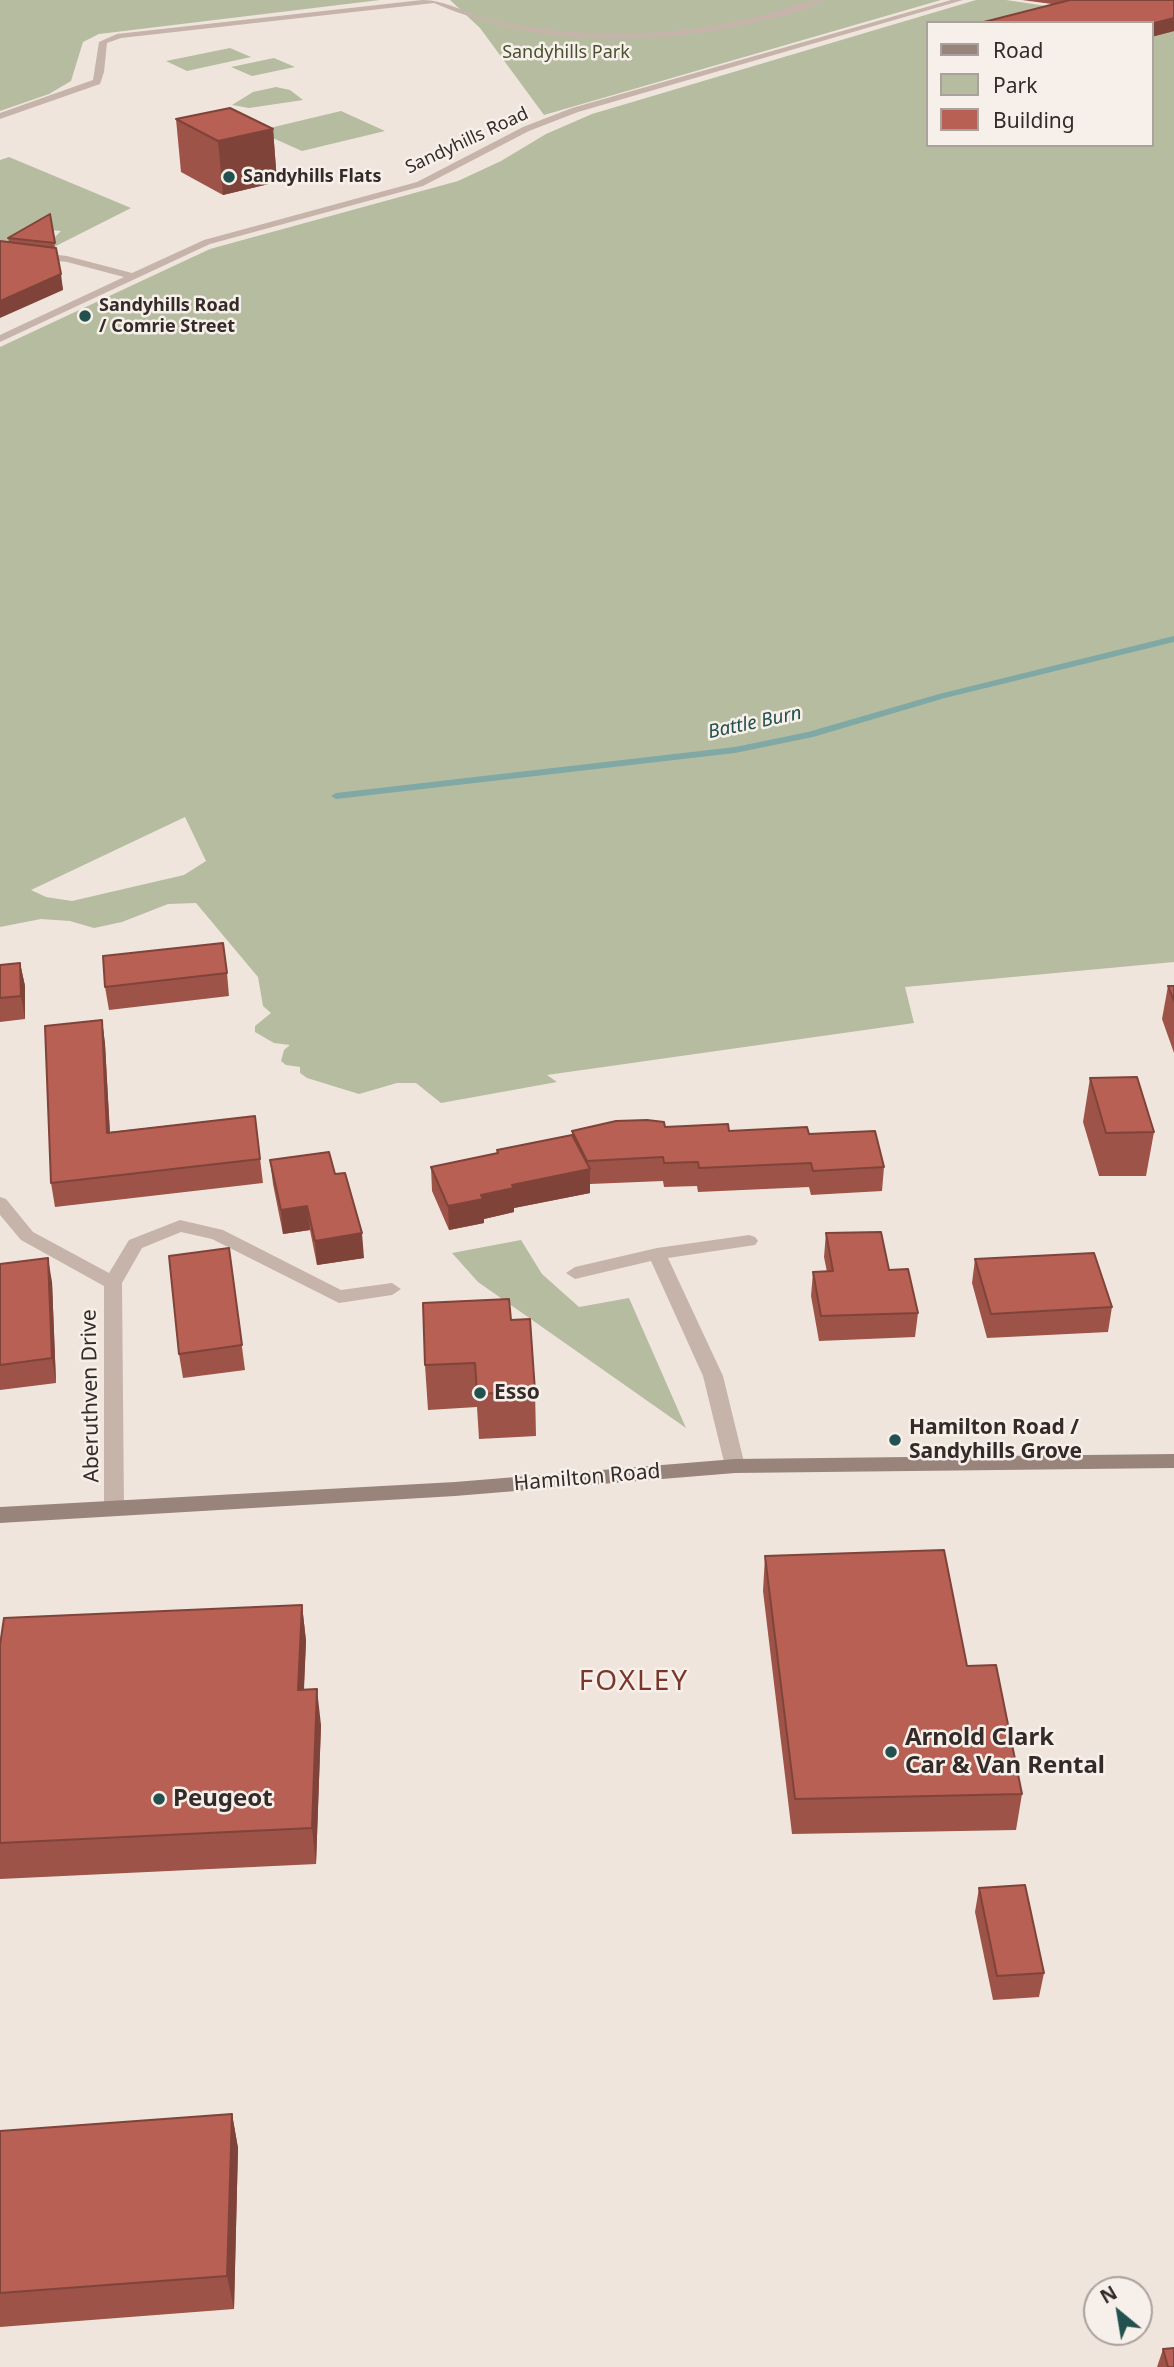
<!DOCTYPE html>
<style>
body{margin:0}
#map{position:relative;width:1174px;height:2367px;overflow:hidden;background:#efe5dd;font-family:"Noto Sans",sans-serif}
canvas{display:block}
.legend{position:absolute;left:926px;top:21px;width:228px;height:126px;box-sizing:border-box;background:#f7efe9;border:2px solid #a9a19c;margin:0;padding:9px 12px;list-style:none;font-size:21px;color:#342b29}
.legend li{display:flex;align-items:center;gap:14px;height:35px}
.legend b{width:35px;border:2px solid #a9a19c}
.north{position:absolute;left:1083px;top:2276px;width:70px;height:70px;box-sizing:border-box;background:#f7efe9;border:2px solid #a9a19c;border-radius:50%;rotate:330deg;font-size:19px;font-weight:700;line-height:28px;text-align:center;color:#342b29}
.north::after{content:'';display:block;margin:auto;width:24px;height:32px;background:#23514f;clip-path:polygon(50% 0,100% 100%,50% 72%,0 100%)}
</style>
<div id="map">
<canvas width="1174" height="2367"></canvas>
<ul class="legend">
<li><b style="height:9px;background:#99847c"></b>Road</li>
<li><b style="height:19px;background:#b6bc9f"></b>Park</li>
<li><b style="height:19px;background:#b76053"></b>Building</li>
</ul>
<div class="north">N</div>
</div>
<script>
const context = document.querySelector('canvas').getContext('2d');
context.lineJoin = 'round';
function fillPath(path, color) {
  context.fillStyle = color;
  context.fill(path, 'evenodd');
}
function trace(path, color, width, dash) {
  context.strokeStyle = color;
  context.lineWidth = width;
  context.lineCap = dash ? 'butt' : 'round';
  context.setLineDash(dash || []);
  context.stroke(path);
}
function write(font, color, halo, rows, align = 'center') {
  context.font = font + ' "Noto Sans",sans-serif';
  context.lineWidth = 5;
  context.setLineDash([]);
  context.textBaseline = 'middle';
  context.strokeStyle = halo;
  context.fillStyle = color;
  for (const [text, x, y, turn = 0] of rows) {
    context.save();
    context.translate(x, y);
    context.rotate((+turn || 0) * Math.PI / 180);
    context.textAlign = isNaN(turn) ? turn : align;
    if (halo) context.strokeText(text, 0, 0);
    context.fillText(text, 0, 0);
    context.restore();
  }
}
const green = new Path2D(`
 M 0,0 L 380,0 L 99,34 L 83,42 L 71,81 L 49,94 L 0,111 Z
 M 450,0 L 941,0 L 544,115 L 480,28 Z
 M 976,0 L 1006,0 L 1174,25 L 1174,962 L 905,987 L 914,1023 L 547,1075 L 557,1082 L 441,1103 L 416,1083 L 397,1083 L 359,1094 L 307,1078 L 300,1073 L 300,1067 L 286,1065 L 281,1061 L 284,1050 L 290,1045 L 274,1043 L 255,1032 L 255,1026 L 271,1013 L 263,1006 L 258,977 L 196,903 L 168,904 L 122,922 L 94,928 L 70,921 L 41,919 L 0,927 L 0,347 L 210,249 L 458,181 L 501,161 L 546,134 L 592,114 ZM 927,23 L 1151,23 L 1151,145 L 927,145 ZM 185,817 L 206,861 L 184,875 L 72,901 L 46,897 L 31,890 Z
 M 230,48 L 251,57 L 187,71 L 166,61 Z
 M 274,58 L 295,67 L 252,76 L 231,67 Z
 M 276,87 L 290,90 L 303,100 L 249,108 L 232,105 L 253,92 Z
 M 341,111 L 385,131 L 302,151 L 257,131 Z
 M 9,157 L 131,208 L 48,250 L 42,250 L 61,231 L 30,228 L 7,247 L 0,246 L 0,160 Z
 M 521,1240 L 542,1274 L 579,1307 L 629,1298 L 686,1428 L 478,1282 L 452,1253 Z`);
const stream = new Path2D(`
 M 1174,636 L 1174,642 L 945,698 L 813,737 L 735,753 L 336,799 L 331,796 L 336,793 L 735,747 L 808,732 L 939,694 Z`);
const street = new Path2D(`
 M 422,0 C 446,0 465,13 488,19 C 533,30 579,34 625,34 C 670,33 714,27 757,17 C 779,12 802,0 824,0 C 804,13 776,17 753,23 C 649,47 533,46 434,3 L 121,38 L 107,43 L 104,72 L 100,84 L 0,119 L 0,113 L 93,80 L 99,42 L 117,34 Z
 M 951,0 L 963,0 L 578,112 L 529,131 L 423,186 L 210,244 L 0,342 L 0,335 L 124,277 L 67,262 L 0,254 L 0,248 L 67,256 L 132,273 L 204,240 L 417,182 L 523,127 L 572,108 Z
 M 0,1197 L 6,1199 L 33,1232 L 109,1273 L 129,1240 L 180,1220 L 223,1230 L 341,1290 L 392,1283 L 401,1289 L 392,1295 L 339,1303 L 212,1239 L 181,1232 L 142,1248 L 122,1283 L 124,1509 L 121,1514 L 114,1516 L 107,1514 L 104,1509 L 104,1286 L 21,1240 L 0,1215 Z
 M 749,1235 L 755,1237 L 758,1241 L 755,1245 L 668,1258 L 723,1376 L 745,1466 L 742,1471 L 728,1471 L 725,1466 L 703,1376 L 651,1261 L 575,1279 L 566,1273 L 575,1267 L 657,1248 Z`);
const secondary = new Path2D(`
 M 1174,1454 L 1174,1468 L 735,1473 L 455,1496 L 0,1523 L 0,1507 L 455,1482 L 735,1459 Z`);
const wall = new Path2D(`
 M 1022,0 L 1174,0 L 1174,31 L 1151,37 L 1151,23 L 1052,4 Z
 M 176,119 L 273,129 L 277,182 L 223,195 L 181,172 Z
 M 50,214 L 55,248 L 63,290 L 9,242 L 8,238 Z
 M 20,963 L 25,986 L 25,1019 L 0,1022 L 0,965 Z
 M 227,973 L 229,996 L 109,1010 L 105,987 Z
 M 1168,986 L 1174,986 L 1174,1053 L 1162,1019 Z
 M 102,1020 L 105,1044 L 110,1132 L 255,1116 L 263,1183 L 55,1207 L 51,1183 Z
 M 1090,1078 L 1154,1132 L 1146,1176 L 1099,1176 L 1083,1122 Z
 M 665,1127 L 809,1134 L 884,1167 L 882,1191 L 811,1195 L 809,1187 L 698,1192 L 697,1186 L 664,1187 L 663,1181 L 590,1184 L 590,1193 L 514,1208 L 514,1212 L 484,1219 L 484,1223 L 449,1230 L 432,1191 L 431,1167 L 497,1153 L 497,1150 L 572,1136 L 572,1131 Z
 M 270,1160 L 335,1174 L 364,1258 L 317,1265 L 310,1230 L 283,1234 L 273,1184 Z
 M 826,1233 L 889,1270 L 918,1313 L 915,1337 L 819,1341 L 811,1296 L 813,1272 L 827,1272 L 824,1257 Z
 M 229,1248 L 245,1370 L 183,1378 L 179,1354 Z
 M 975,1259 L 1112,1307 L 1108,1332 L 987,1338 L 972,1283 Z
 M 0,1264 L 52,1282 L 56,1383 L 0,1390 Z
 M 511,1320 L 535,1391 L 536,1436 L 479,1439 L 477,1407 L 428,1410 L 425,1365 Z
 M 765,1556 L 967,1666 L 1022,1794 L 1016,1830 L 792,1834 L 763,1591 Z
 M 302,1605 L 306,1641 L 304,1690 L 321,1725 L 316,1864 L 0,1879 L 0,1645 Z
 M 979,1888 L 1044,1973 L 1039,1997 L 993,2000 L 975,1912 Z
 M 232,2114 L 238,2148 L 234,2309 L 0,2327 L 0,2131 Z
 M 1163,2349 L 1174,2367 L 1157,2367 Z`);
const shadedWall = new Path2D(`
 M 1174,18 L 1174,31 L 1151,37 L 1151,24 Z
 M 273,129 L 277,182 L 223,195 L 218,141 Z
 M 61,274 L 63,290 L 0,318 L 0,301 Z
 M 20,963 L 25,986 L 25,1019 L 21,996 Z
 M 102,1020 L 105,1044 L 111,1156 L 107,1133 Z
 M 590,1169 L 590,1193 L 514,1208 L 514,1212 L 484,1219 L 484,1223 L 449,1230 L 448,1206 L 512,1185 Z
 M 307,1206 L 310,1230 L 283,1234 L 281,1210 Z
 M 362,1233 L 364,1258 L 317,1265 L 315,1241 Z
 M 48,1258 L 52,1282 L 56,1383 L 52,1358 Z
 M 302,1605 L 306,1641 L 302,1725 L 298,1690 Z
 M 317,1689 L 321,1725 L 316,1864 L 312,1828 Z
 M 232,2114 L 238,2148 L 234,2309 L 227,2276 Z`);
const building = new Path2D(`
 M 1070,0 L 1174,0 L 1174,18 L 1151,24 L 1151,23 L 980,23 Z
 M 230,108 L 273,129 L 218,141 L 176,119 Z
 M 50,214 L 55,243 L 8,238 Z
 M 0,241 L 56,248 L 61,274 L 0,301 Z
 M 223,943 L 227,973 L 105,987 L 103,956 Z
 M 20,963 L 21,996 L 0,998 L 0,965 Z
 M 1168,986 L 1174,986 L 1174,1001 Z
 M 102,1020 L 107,1133 L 255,1116 L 260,1159 L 51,1183 L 45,1026 Z
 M 1137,1077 L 1154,1132 L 1106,1133 L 1090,1078 Z
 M 647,1120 L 664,1122 L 665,1127 L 728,1124 L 729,1131 L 807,1127 L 809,1134 L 875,1131 L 884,1167 L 813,1171 L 811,1163 L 699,1168 L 698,1162 L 664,1163 L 663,1157 L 587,1161 L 572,1131 L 616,1121 Z
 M 572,1135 L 590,1169 L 512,1185 L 514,1188 L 481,1195 L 483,1199 L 448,1206 L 431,1167 L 498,1153 L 497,1150 Z
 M 329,1152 L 335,1174 L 345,1173 L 362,1233 L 315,1241 L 307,1206 L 281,1210 L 270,1160 Z
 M 881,1232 L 889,1270 L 908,1269 L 918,1313 L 821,1316 L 813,1272 L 833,1271 L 826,1233 Z
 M 229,1248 L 242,1345 L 179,1354 L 169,1256 Z
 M 1094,1253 L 1112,1307 L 991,1314 L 975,1259 Z
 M 48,1258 L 52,1358 L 0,1365 L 0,1264 Z
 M 509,1299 L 511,1320 L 530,1319 L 535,1391 L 477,1394 L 475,1363 L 425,1365 L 423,1303 Z
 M 944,1550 L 967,1666 L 996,1665 L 1022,1794 L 795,1799 L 765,1556 Z
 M 302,1605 L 298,1690 L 317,1689 L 312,1828 L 0,1843 L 0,1645 L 4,1618 Z
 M 1025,1885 L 1044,1973 L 997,1976 L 979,1888 Z
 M 232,2114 L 227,2276 L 0,2293 L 0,2131 Z
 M 1174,2348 L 1174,2367 L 1168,2367 L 1163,2349 Z`);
const markers = [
 [229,177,7,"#23514f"],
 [85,316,7,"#23514f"],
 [480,1393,7,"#23514f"],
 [895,1440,7,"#23514f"],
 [891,1752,7,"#23514f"],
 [159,1799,7,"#23514f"]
];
const farParknames = [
 ["Sandyhills Park",566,53]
];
const farStreetnames = [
 ["Sandyhills Road",467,141,-25]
];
const farPoinames = [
 ["Sandyhills Flats",243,177],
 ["Sandyhills Road",99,306],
 ["/ Comrie Street",99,327]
];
const farWaternames = [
 ["Battle Burn",755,723,-12]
];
const poiNames = [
 ["Esso",494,1393],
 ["Hamilton Road /",909,1428],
 ["Sandyhills Grove",909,1452]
];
const streetNames = [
 ["Aberuthven Drive",91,1396,-91],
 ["Hamilton Road",587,1478,-5]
];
const nearPoinames = [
 ["Arnold Clark",905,1738],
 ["Car & Van Rental",905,1766],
 ["Peugeot",173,1799]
];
const nearNeighbourhoodnames = [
 ["FOXLEY",634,1682]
];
fillPath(green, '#b6bc9f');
fillPath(stream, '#80a9a6');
fillPath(street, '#c6b4ab');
fillPath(secondary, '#99847c');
fillPath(wall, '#9d5347');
fillPath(shadedWall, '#80433a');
fillPath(building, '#b76053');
trace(building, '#80433a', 2);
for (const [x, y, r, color] of markers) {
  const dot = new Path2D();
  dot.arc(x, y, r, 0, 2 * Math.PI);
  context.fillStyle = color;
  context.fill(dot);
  trace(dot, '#f7efe9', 2.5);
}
write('18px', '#485030', '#f7efe9', farParknames);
write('18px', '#342b29', '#f7efe9', farStreetnames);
write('bold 18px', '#342b29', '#f7efe9', farPoinames, 'left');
write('italic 19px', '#23514f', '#f7efe9', farWaternames);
write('bold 21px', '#342b29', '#f7efe9', poiNames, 'left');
write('21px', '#342b29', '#f7efe9', streetNames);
write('bold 24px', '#342b29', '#f7efe9', nearPoinames, 'left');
context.letterSpacing = '2px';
write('28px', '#7a362c', '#f7efe9', nearNeighbourhoodnames);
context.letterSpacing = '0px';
</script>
